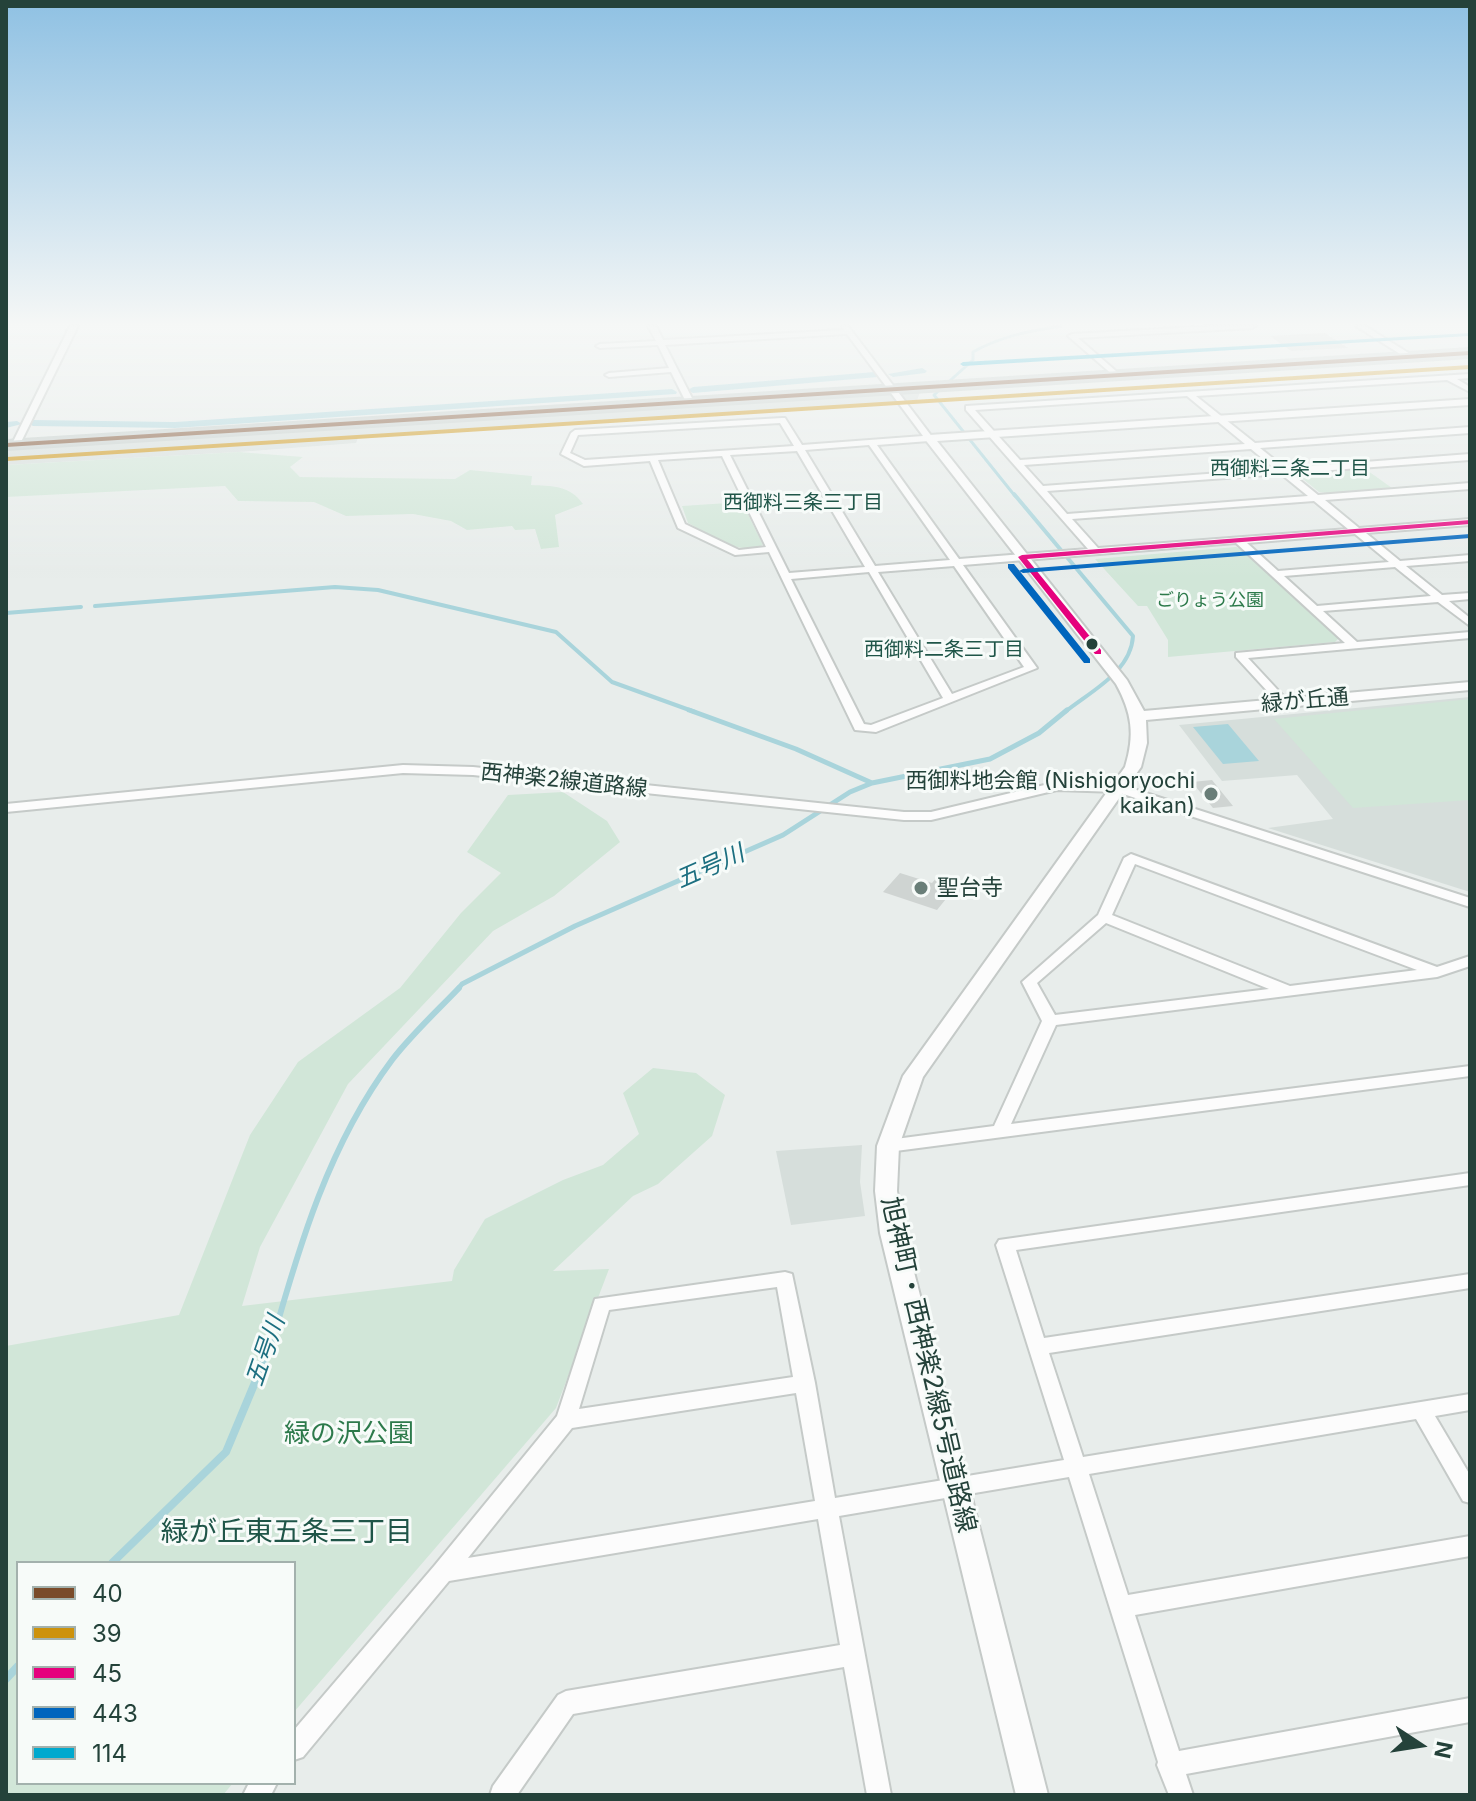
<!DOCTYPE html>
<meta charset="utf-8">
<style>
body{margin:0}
#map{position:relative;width:1476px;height:1801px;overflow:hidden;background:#e8edeb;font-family:Inter,sans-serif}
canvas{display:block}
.frame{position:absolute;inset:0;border:8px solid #24423a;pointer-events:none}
.legend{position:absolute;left:16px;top:1561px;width:280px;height:224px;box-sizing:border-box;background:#f7fbf9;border:2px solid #a3b1ad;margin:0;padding:10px 14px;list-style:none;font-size:24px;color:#24423a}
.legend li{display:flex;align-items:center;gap:16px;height:40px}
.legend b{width:40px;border:2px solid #a3b1ad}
.north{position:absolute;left:1380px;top:1705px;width:80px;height:80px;-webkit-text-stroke:6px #f7fbf9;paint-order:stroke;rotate:102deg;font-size:22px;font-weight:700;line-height:32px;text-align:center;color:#24423a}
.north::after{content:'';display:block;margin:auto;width:28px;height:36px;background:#24423a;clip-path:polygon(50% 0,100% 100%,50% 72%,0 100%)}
</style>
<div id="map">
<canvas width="1476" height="1801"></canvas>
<div class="frame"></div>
<ul class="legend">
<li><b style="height:10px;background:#7a4b2a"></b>40</li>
<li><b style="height:10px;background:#cd920c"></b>39</li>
<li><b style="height:10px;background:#e5007d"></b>45</li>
<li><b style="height:10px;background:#0065bd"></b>443</li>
<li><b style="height:10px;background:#00a9ce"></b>114</li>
</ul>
<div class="north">N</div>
</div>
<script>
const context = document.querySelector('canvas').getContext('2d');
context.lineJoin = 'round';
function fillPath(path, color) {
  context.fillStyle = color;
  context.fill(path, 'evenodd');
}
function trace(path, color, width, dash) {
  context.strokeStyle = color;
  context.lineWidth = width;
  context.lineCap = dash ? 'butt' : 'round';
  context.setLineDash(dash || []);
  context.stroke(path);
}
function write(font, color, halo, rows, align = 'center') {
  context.font = font + ' Inter,"Noto Sans JP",sans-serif';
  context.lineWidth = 6;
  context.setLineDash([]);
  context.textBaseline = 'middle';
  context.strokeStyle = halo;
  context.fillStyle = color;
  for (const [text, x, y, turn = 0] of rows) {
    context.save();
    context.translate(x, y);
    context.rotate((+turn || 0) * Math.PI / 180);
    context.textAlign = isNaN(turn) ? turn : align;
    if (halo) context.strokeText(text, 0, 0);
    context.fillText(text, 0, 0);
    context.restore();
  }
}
const built = new Path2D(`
 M 920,392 L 916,403 L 358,438 L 356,443 L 239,452 L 6,465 L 6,448 Z
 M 1470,697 L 1470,892 L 1268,828 L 1333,819 L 1297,775 L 1222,781 L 1179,725 Z
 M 862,1145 L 860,1182 L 865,1216 L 791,1225 L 776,1151 Z`);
const green = new Path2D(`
 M 239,452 L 303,457 L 290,467 L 300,477 L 455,479 L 470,470 L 532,476 L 531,485 C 552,486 570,485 583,504 L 555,515 L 559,547 L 541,549 L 535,529 L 515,530 L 512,526 L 467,530 L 451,521 L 413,514 L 346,516 L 314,502 L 238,501 L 225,486 L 6,497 L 6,465 Z
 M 1364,468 L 1392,488 L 1327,493 L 1319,492 L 1298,475 Z
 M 742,502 L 763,545 C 736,556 711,535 688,523 L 682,506 Z
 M 1236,547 L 1244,550 L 1340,637 L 1335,642 L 1168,657 L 1168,640 L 1147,606 L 1138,606 L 1095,559 Z
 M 1470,699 L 1470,800 L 1353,808 L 1274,719 Z
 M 563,792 L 607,821 L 620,842 L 554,896 L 493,931 L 348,1084 L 260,1247 L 242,1306 L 452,1281 L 454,1270 L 485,1219 L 563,1180 L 603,1165 L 639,1134 L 623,1093 L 653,1068 L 696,1073 L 725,1095 L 712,1136 L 658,1184 L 633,1196 L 553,1271 L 609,1269 L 556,1408 L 294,1712 L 294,1563 L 18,1563 L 18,1783 L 233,1783 L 223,1795 L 6,1795 L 6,1346 L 179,1315 L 250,1135 L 298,1062 L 400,988 L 461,913 L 501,873 L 467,852 L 508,795 Z`);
const water = new Path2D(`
 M 1228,724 L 1259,761 L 1223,764 L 1193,727 Z`);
const streamFar4 = new Path2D(`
 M 1015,496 L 934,395 L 973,360 L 973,352 C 1001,336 1030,331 1061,326`);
const streamFar3 = new Path2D(`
 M 1014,494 L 1133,636 C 1131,672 1091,691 1065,712
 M 95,606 L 335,587 L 378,590 L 556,632 L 612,682 L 695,712
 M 6,613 L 81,607`);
const streamFar2 = new Path2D(`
 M 689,710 L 796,749 L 872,783
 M 457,990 L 462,984 L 575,926 L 783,835 L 850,792 L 872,783 L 990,759 L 1039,733 L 1067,710`);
const streamFar1 = new Path2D(`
 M 271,1346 C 299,1246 329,1144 392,1060 C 412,1034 437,1011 459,988`);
const stream = new Path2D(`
 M 112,1563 L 226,1452 L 271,1344
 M 6,1679 L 18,1666`);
const canal = new Path2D(`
 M 922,368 L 927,371 L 925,373 L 893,377 L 888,374 Z
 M 874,372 L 878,373 L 878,377 L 693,393 L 688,390 L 693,387 Z
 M 672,389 L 677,392 L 676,394 L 175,428 L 33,426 L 28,423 L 33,420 L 175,422 Z
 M 6,422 L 17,421 L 22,424 L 6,428 Z`);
const building = new Path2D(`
 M 1325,333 L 1348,348 L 1291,351 L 1270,336 Z
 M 1212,780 L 1233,806 L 1213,808 L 1192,782 Z
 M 900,873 L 932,883 L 938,876 L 959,883 L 937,910 L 883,892 Z`);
const minor = new Path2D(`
 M 70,326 L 78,326 L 20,444 L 13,446 L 12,444 Z
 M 648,326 L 656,326 L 663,340 L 844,330 L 842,326 L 848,326 L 933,438 L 929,441 L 877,445 L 959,559 L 1088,549 L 966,410 L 966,406 L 1470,374 L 1470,378 L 1457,379 L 1470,387 L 1470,392 L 1447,380 L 1196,396 L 1255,443 L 1470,427 L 1470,433 L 1260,448 L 1285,468 L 1470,454 L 1470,460 L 1291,473 L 1318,495 L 1470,483 L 1470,489 L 1325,500 L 1359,528 L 1470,519 L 1470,525 L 1366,533 L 1400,561 L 1470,555 L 1470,561 L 1406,566 L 1442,595 L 1470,593 L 1470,599 L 1449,601 L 1470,618 L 1470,626 L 1438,602 L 1323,611 L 1357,642 L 1470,632 L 1470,638 L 1248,658 L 1288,701 L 1290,703 L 1284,706 L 1280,705 L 1236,657 L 1236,653 L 1345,643 L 1236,543 L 963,565 L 1037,668 L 876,732 L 855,730 L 769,552 L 735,555 L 678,528 L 650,461 L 584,466 L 561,454 L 571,433 L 575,430 L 782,418 L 785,418 L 802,445 L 923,436 L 847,334 L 665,345 L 694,402 L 690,404 L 686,402 L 671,372 L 609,377 L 605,375 L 609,373 L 669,368 L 658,345 L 600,348 L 596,346 L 600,344 L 656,341 ZM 1187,396 L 1245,444 L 1020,460 L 975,410 ZM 780,423 L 794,446 L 585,460 L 570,453 L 578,435 ZM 869,445 L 950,560 L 875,566 L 805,450 ZM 1251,449 L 1275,469 L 1043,486 L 1024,465 ZM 797,451 L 865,567 L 789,573 L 730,455 ZM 722,456 L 766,547 L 739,550 L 685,524 L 658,460 ZM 1281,474 L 1308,496 L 1067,514 L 1047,491 ZM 1314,501 L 1348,529 L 1098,548 L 1072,519 ZM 1355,534 L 1389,562 L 1278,571 L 1247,543 ZM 954,566 L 1024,667 L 952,694 L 878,572 ZM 1395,567 L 1431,596 L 1317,606 L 1284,576 ZM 869,572 L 943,698 L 871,725 L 864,724 L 791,579 Z
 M 1214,326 L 1256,326 L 1252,328 L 1078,338 L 1117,372 L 1117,376 L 1114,376 L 1068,336 L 1072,334 Z
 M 1356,326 L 1365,326 L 1415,357 L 1408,359 Z
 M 403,765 L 473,767 L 904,812 L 931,812 L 1057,782 L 1118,784 L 1470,898 L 1470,907 L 1117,792 L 1057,790 L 931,820 L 904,820 L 473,775 L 403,773 L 6,812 L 6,804 Z
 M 1131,854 L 1437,967 L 1470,956 L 1470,966 L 1437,977 L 1056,1025 L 1011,1124 L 1470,1066 L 1470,1076 L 888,1152 L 882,1150 L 880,1146 L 882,1142 L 888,1140 L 994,1126 L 1042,1021 L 1022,982 L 1098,915 L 1124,858 ZM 1135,864 L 1417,970 L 1290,986 L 1112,915 ZM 1106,923 L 1269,989 L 1055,1015 L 1037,983 Z
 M 1470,1173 L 1470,1185 L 1016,1250 L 1044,1338 L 1470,1274 L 1470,1288 L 1049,1353 L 1083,1457 L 1470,1394 L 1470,1410 L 1435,1416 L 1470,1475 L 1470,1503 L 1463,1501 L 1416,1419 L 1089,1474 L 1128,1595 L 1470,1536 L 1470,1556 L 1135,1615 L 1179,1751 L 1470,1698 L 1470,1722 L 1186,1774 L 1193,1795 L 1169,1795 L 1157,1765 L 1158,1762 L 1069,1477 L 839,1516 L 891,1795 L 867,1795 L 844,1667 L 573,1714 L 517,1795 L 490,1795 L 493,1786 L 558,1695 L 566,1691 L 840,1645 L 818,1519 L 449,1581 L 303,1757 L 294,1760 L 294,1730 L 435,1565 L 557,1416 L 595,1299 L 785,1272 L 792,1274 L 815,1383 L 835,1498 L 1064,1460 L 996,1245 L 999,1240 ZM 777,1287 L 793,1377 L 579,1409 L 609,1310 ZM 796,1393 L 815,1501 L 468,1558 L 572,1428 Z
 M 249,1783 L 277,1783 L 271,1795 L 243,1795 Z`);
const tertiary = new Path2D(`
 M 1470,399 L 1470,405 L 937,441 L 1127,680 L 1144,711 L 1470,682 L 1470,690 L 1146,720 L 1147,743 L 1141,767 L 923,1077 L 899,1146 L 897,1191 L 904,1233 L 1048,1795 L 1016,1795 L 880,1233 L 875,1191 L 877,1146 L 903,1076 L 1125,767 C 1135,735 1132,713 1116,684 L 924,438 L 929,435 Z`);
const trunk = new Path2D(`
 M 1470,349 L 1470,357 L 6,449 L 6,441 Z`);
const bus1 = new Path2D(`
 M 1470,351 L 1470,355 L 6,447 L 6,443 Z`);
const bus2 = new Path2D(`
 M 1470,365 L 1470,369 L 6,461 L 7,457 Z`);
const bus3 = new Path2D(`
 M 1470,520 L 1470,524 L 1027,559 L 1101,650 L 1101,654 L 1095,654 L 1018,557 L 1022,555 Z`);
const bus4 = new Path2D(`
 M 1470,534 L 1470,538 L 1023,573 L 1019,571 L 1023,569 Z
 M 1008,564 L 1014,564 L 1090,659 L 1090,663 L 1084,663 L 1008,568 Z`);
const bus5 = new Path2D(`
 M 1470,333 L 1469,336 L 963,366 L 960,364 L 963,362 Z`);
const markers = [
 [1092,644,7,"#24423a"],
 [1211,794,8,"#697e78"],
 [921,888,8,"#697e78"]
];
const farParknames = [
 ["ごりょう公園",1210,601]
];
const farNeighbourhoodnames = [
 ["西御料三条二丁目",1290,469],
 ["西御料三条三丁目",803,503],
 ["西御料二条三丁目",944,650]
];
const streetNames = [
 ["緑が丘通",1305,701,-5],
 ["西神楽2線道路線",564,781,6]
];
const poiNames = [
 ["西御料地会館 (Nishigoryochi",1195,781],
 ["kaikan)",1195,806],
 ["聖台寺",937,888,"left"]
];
const waterNames = [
 ["五号川",710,867,-24],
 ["五号川",266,1351,-71]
];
const nearStreetnames = [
 ["旭神町・西神楽2線5号道路線",928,1365,77]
];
const nearParknames = [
 ["緑の沢公園",349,1434]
];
const nearNeighbourhoodnames = [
 ["緑が丘東五条三丁目",287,1533]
];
fillPath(built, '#d6dedb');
fillPath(green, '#d1e6d8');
fillPath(water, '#a9d4db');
trace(streamFar4, '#a9d4db', 3);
trace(streamFar3, '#a9d4db', 4);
trace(streamFar2, '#a9d4db', 5);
trace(streamFar1, '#a9d4db', 6);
trace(stream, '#a9d4db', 8);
fillPath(canal, '#a9d4db');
fillPath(building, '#cfd4d2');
trace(minor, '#c5cac8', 4);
trace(tertiary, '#c5cac8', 4);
trace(trunk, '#c3ccc9', 4);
fillPath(minor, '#fcfcfc');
fillPath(tertiary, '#fcfcfc');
fillPath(trunk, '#c6cecc');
fillPath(bus1, '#7a4b2a');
fillPath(bus2, '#cd920c');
fillPath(bus3, '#e5007d');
fillPath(bus4, '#0065bd');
fillPath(bus5, '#00a9ce');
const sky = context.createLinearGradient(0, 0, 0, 578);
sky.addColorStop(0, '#8fc1e3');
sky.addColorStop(0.56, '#f5f7f6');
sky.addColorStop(1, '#f5f7f600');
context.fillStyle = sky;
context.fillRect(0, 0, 1476, 578);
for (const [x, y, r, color] of markers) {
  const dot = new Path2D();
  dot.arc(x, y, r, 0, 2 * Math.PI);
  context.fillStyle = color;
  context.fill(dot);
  trace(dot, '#f7fbf9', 3);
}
write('18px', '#2d7a4b', '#f7fbf9', farParknames);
write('20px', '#1f5548', '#f7fbf9', farNeighbourhoodnames);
write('22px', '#24423a', '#f7fbf9', streetNames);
write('22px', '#24423a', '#f7fbf9', poiNames, 'right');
write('italic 24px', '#1c6f80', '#f7fbf9', waterNames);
write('26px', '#24423a', '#f7fbf9', nearStreetnames);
write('26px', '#2d7a4b', '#f7fbf9', nearParknames);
write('28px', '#1f5548', '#f7fbf9', nearNeighbourhoodnames);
</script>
